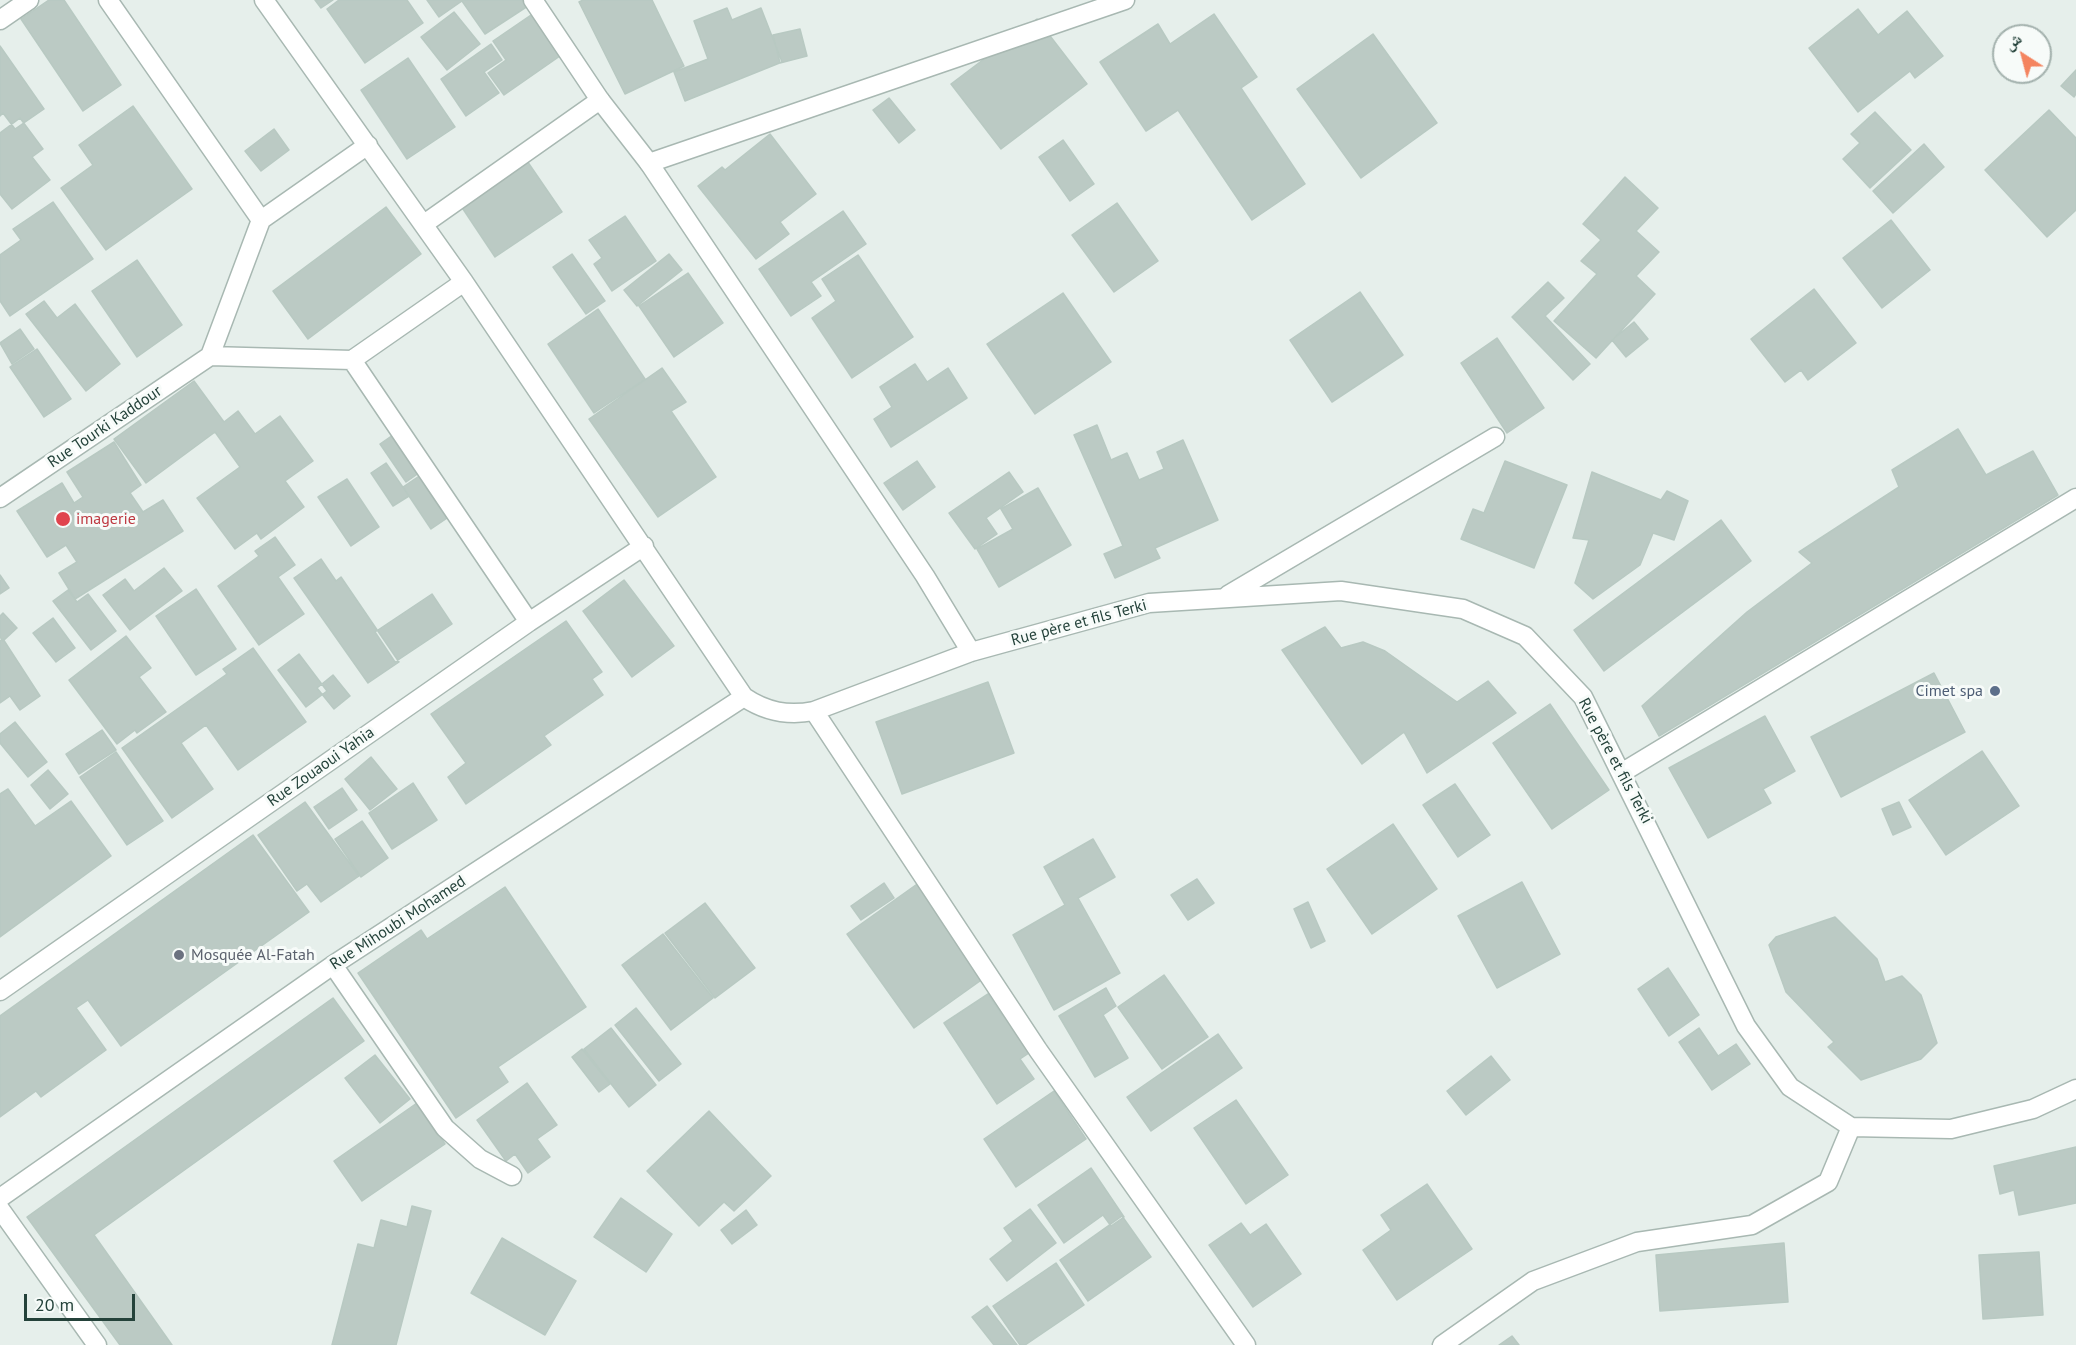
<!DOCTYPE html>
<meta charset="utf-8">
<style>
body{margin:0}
#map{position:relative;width:2076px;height:1345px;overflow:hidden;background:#e6efeb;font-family:"PT Sans","Noto Naskh Arabic",sans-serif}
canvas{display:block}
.north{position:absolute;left:1992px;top:24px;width:60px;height:60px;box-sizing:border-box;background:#f7fbf9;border:2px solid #a3b1ad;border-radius:50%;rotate:324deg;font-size:16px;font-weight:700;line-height:24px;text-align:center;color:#24423a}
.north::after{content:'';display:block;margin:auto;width:21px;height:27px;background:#f4845f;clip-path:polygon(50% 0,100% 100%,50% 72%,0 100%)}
.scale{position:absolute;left:24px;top:1294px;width:111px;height:27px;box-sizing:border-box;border:3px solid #24423a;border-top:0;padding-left:8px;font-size:18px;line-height:21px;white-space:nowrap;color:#24423a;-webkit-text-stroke:4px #f7fbf9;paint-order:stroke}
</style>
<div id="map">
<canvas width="2076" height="1345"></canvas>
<div class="north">ش</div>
<div class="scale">20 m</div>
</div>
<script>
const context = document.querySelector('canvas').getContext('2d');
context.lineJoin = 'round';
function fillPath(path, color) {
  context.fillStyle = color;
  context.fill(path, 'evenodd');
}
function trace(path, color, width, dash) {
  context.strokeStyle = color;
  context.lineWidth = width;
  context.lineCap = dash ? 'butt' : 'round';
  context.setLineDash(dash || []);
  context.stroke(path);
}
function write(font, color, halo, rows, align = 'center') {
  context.font = font + ' "PT Sans",sans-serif';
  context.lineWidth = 6;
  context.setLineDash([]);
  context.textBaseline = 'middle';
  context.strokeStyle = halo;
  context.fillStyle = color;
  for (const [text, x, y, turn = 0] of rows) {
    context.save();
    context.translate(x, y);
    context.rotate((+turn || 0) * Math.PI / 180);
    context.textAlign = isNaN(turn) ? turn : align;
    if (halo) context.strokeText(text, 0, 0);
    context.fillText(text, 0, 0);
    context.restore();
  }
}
const building = new Path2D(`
 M 49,0 L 64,0 L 121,85 L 83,111 L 21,19 Z
 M 315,0 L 333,0 L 321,8 Z
 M 339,0 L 407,0 L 423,23 L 365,63 L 327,9 Z
 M 427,0 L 528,0 L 531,4 L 485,34 L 462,1 L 439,17 Z
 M 583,0 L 652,0 L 684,66 L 625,94 L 579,2 Z
 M 727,8 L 732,20 L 761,8 L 782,62 L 685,101 L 674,72 L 708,59 L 694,21 Z
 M 1858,9 L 1878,35 L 1907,11 L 1943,56 L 1915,78 L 1910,71 L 1858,112 L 1809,48 Z
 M 454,12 L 480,44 L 447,70 L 421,37 Z
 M 1214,14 L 1257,77 L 1241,88 L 1305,184 L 1252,220 L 1178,110 L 1146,131 L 1100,62 L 1158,24 L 1170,44 Z
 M 531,15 L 560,56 L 504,95 L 488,73 L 506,60 L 493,41 Z
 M 1037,19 L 1087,84 L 1001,149 L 951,84 Z
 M 800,29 L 807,56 L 780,63 L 773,35 Z
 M 1373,34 L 1437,123 L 1361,178 L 1297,89 Z
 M 491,44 L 502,60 L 484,72 L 499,93 L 466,116 L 441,79 Z
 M 0,46 L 44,109 L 15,129 L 3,113 L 0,116 Z
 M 408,58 L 455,127 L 407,159 L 361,90 Z
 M 2076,70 L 2076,94 L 2074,97 L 2061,86 Z
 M 889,98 L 915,130 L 899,143 L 873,110 Z
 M 133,106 L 192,189 L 106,250 L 61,188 L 93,165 L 79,145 Z
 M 2049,110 L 2076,138 L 2076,210 L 2047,237 L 1985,170 Z
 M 1875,112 L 1911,150 L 1870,188 L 1843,159 L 1860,143 L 1851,134 Z
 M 20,118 L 43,149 L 32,157 L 50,180 L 12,209 L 0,194 L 0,133 Z
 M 274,129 L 289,150 L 261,171 L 245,151 Z
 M 770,134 L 816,194 L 780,222 L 789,234 L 756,259 L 698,186 L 722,167 L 725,170 Z
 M 1063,140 L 1094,184 L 1070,201 L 1039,157 Z
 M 1924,144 L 1944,167 L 1893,213 L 1873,191 Z
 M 525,158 L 562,212 L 495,257 L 459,203 Z
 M 1625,177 L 1658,208 L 1636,231 L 1659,252 L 1636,276 L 1655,294 L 1596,358 L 1554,321 L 1597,274 L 1581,261 L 1601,240 L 1583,224 Z
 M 53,202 L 93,259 L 10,316 L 0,301 L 0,255 L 21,240 L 13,229 Z
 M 1117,203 L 1158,261 L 1114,292 L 1072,235 Z
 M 386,207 L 421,254 L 308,339 L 273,291 Z
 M 843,211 L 866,244 L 811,282 L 821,296 L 791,316 L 759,269 Z
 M 625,216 L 656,261 L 612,291 L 594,264 L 602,258 L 589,240 Z
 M 1891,220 L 1930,270 L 1882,308 L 1843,258 Z
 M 572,254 L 605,301 L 586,314 L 553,267 Z
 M 669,254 L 682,270 L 637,306 L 624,290 Z
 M 858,255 L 913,337 L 852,378 L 812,318 L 836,301 L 822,279 Z
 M 137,260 L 182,325 L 137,357 L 92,291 Z
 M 688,273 L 723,323 L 674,357 L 639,306 Z
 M 1548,282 L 1564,298 L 1545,316 L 1590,364 L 1573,380 L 1512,317 Z
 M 1814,289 L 1856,343 L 1808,380 L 1801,370 L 1785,382 L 1751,339 Z
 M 1360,292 L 1403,355 L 1332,402 L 1290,340 Z
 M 1063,293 L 1111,362 L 1035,414 L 987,344 Z
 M 44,301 L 57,318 L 75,304 L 120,364 L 86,391 L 26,314 Z
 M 598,309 L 645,379 L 594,413 L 548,344 Z
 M 1634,322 L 1648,339 L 1626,357 L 1612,340 Z
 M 20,329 L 34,349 L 12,364 L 0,343 Z
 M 1497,338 L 1544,408 L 1507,433 L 1461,363 Z
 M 37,349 L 71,399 L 44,417 L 10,367 Z
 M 915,364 L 927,382 L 948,368 L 967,398 L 891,447 L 874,419 L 892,407 L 880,387 Z
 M 662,368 L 686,402 L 671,411 L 716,477 L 658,517 L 589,419 Z
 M 194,381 L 224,422 L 238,411 L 255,434 L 280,416 L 313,461 L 285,481 L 304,507 L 261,539 L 257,533 L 235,549 L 197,498 L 240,467 L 215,432 L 146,483 L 114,439 Z
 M 1097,425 L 1111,460 L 1127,453 L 1139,480 L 1164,469 L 1157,452 L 1183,440 L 1218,520 L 1155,548 L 1160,558 L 1115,578 L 1104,554 L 1123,546 L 1074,435 Z
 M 403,428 L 429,466 L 406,482 L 380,444 Z
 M 1958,429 L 1986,475 L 2033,451 L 2058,495 L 1659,736 L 1642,706 L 1747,612 L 1812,563 L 1799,552 L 1899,487 L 1892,470 Z
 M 114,442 L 141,485 L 130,493 L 143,512 L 163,500 L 183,531 L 75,599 L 59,573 L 77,562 L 66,545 L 47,557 L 17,511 L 62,483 L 74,503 L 83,497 L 67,472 Z
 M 917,461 L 935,487 L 903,510 L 884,483 Z
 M 1505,461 L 1567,485 L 1534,568 L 1461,539 L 1473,509 L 1484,513 Z
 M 386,463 L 409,496 L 393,506 L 371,473 Z
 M 434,466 L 462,508 L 431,529 L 403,487 Z
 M 1009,472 L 1023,492 L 986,518 L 997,534 L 975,549 L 949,513 Z
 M 1592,472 L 1661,500 L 1667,491 L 1688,501 L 1674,540 L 1653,533 L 1640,565 L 1593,599 L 1575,583 L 1589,540 L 1573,538 Z
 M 347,479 L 379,527 L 351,546 L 318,497 Z
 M 1038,488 L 1071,545 L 999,587 L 977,549 L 1013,529 L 1001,509 Z
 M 1721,520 L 1751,561 L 1604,671 L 1574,630 Z
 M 275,537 L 295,565 L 278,577 L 304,614 L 259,645 L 218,586 L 259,556 L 255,551 Z
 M 321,559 L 336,581 L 341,577 L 399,662 L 368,683 L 294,578 Z
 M 164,568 L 182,591 L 130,630 L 103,595 L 125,579 L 134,591 Z
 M 0,575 L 9,588 L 0,594 Z
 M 624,580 L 674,646 L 632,677 L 583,611 Z
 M 196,589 L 236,649 L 196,675 L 156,616 Z
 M 68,590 L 77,602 L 88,594 L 116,631 L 91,650 L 53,601 Z
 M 432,594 L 452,624 L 395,662 L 375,632 Z
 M 3,613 L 17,628 L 3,641 L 0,637 L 0,616 Z
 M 53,618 L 75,648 L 56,662 L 33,633 Z
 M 566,621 L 602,672 L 592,679 L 603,695 L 544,736 L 551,745 L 466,804 L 448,777 L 466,763 L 431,714 Z
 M 1325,627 L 1341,648 L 1363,642 L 1385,651 L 1457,702 L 1488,681 L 1516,713 L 1427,773 L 1404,732 L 1362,764 L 1282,650 Z
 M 126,636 L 151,668 L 139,677 L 166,712 L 137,733 L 135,730 L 117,744 L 69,680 Z
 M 3,639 L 40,696 L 20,710 L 10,696 L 0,703 L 0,641 Z
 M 253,648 L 306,722 L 238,770 L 206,725 L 181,743 L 213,789 L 172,818 L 122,748 L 227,674 L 223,669 Z
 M 299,654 L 327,691 L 306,707 L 278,670 Z
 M 1934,673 L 1965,732 L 1841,797 L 1811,737 Z
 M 333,675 L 350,696 L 334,709 L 317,688 Z
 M 988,682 L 1014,753 L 902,794 L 876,722 Z
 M 1550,704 L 1609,790 L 1552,829 L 1493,743 Z
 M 1765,716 L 1795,771 L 1763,789 L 1771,803 L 1708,838 L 1669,768 Z
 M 15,722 L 47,762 L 28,777 L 0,743 L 0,734 Z
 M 102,730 L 116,750 L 79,774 L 66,754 Z
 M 1982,751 L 2019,806 L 1946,855 L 1909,800 Z
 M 116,752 L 163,821 L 127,845 L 80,777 Z
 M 371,757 L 397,789 L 370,810 L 345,779 Z
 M 48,770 L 68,794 L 50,809 L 31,785 Z
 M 413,783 L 437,820 L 392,849 L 369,813 Z
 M 1455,784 L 1490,835 L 1458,857 L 1423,805 Z
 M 342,788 L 357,810 L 329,829 L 314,807 Z
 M 8,789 L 35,826 L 71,801 L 111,856 L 0,937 L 0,794 Z
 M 305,802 L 359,876 L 321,902 L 307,884 L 297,891 L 258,835 Z
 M 1899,802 L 1911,827 L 1893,835 L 1882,809 Z
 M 362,821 L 388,858 L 361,877 L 335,839 Z
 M 1393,824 L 1437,889 L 1372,934 L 1327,869 Z
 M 253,835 L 309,912 L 121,1046 L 88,1000 L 76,1008 L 106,1050 L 41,1097 L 36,1091 L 0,1117 L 0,1016 Z
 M 1093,839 L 1115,877 L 1078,898 L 1120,973 L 1054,1010 L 1013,935 L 1065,905 L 1044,867 Z
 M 1197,879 L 1214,903 L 1188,920 L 1171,895 Z
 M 920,882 L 987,976 L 914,1028 L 847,934 Z
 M 1522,882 L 1560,954 L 1497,988 L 1458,916 Z
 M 884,883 L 894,898 L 861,920 L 851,906 Z
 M 505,887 L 586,1007 L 498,1067 L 508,1082 L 456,1118 L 358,973 L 421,930 L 427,939 Z
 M 1308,902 L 1325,941 L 1311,948 L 1294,909 Z
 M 705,903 L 755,968 L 715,998 L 665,933 Z
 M 1835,917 L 1877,959 L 1885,982 L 1902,976 L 1921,995 L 1937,1043 L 1921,1059 L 1861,1080 L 1828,1047 L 1834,1042 L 1786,992 L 1769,945 L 1776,937 Z
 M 663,934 L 713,998 L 671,1030 L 622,965 Z
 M 1668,968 L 1699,1015 L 1669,1036 L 1638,989 Z
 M 1164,975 L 1208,1037 L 1162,1069 L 1118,1007 Z
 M 1106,988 L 1116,1006 L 1103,1015 L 1128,1058 L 1095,1077 L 1059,1016 Z
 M 988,994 L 1002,1015 L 1012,1008 L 1038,1047 L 1020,1059 L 1034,1079 L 997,1104 L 944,1023 Z
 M 333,998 L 364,1041 L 94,1235 L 172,1345 L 120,1345 L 27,1217 Z
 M 636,1008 L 681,1064 L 659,1081 L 615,1025 Z
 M 611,1028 L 656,1085 L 629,1107 L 584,1049 Z
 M 1699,1028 L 1718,1056 L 1736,1044 L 1750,1064 L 1712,1090 L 1679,1042 Z
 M 1218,1034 L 1242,1068 L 1151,1131 L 1127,1097 Z
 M 582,1049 L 610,1084 L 599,1092 L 572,1057 Z
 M 375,1055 L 410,1099 L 380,1123 L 345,1078 Z
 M 1491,1056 L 1510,1080 L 1466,1115 L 1447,1091 Z
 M 527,1083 L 557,1125 L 537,1139 L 550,1157 L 528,1173 L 515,1154 L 506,1161 L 477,1120 Z
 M 1054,1091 L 1086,1139 L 1016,1187 L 984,1139 Z
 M 1236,1100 L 1288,1175 L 1246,1204 L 1194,1128 Z
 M 417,1103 L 445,1144 L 362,1201 L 334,1161 Z
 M 709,1111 L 771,1176 L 734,1211 L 724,1202 L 699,1226 L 647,1171 Z
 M 2076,1147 L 2076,1203 L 2019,1215 L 2014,1190 L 2000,1194 L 1994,1166 Z
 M 1091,1168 L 1124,1217 L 1111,1226 L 1103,1215 L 1064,1243 L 1038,1205 Z
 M 1427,1184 L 1472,1249 L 1397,1300 L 1363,1250 L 1391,1230 L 1381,1215 Z
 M 621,1198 L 672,1234 L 646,1272 L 594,1237 Z
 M 412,1206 L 431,1211 L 396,1345 L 332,1345 L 358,1244 L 374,1248 L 381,1220 L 407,1227 Z
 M 1030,1209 L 1056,1243 L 1007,1281 L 990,1259 L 1013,1241 L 1004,1228 Z
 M 746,1210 L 757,1225 L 732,1244 L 721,1230 Z
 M 1122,1216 L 1151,1257 L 1088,1301 L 1060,1260 Z
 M 1241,1223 L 1250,1235 L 1266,1224 L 1301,1274 L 1253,1307 L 1209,1245 Z
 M 502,1238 L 576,1281 L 545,1335 L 471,1293 Z
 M 1784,1243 L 1788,1302 L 1660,1311 L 1656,1255 Z
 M 2039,1252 L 2043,1315 L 1983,1319 L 1979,1255 Z
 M 1056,1263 L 1084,1305 L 1025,1345 L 1020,1345 L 993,1306 Z
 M 987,1306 L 1017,1345 L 994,1345 L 972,1317 Z
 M 1512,1336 L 1519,1345 L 1499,1345 Z`);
const minor = new Path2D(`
 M 108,0 L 261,220 L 210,356
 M 264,0 L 464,282 L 744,697 C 766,712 788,716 814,711 L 971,652 L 1149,603 L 1341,591 L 1463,609 L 1525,636 L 1583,697 L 1746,1026 L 1790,1087 L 1851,1127 L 1951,1129 L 2033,1109 L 2076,1089
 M 649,163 L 925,576 L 971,652
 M 261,220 L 368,145
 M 424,224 L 600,100
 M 210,356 L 352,360 L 529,622
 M 352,360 L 464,282
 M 0,498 L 210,356
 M 1228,595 L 1495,437
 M 814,711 L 1038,1050 L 1246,1345
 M 1623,772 L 2076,498
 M 333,965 L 445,1128 L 480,1159 L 512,1176
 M 0,991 L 529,622 L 644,546
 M 0,1198 L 333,965 L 744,697
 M 0,1209 L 97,1345
 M 1442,1345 L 1533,1281 L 1637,1242 L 1752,1225 L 1828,1182 L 1851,1127`);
const tertiary = new Path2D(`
 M 533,0 L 600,100 L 649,163 L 1125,0
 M 0,20 L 29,0`);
const markers = [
 [63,519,8,"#e0444e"],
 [1995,691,6,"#5c6f8a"],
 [179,955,6,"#6b7280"]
];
const streetNames = [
 ["Rue Tourki Kaddour",105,427,-34],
 ["Rue père et fils Terki",1079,623,-15],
 ["Rue père et fils Terki",1615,761,62],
 ["Rue Zouaoui Yahia",321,767,-35],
 ["Rue Mihoubi Mohamed",398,923,-33]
];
const healthNames = [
 ["imagerie",76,519]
];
const serviceNames = [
 ["Cimet spa",1983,691]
];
const worshipNames = [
 ["Mosquée Al-Fatah",191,955]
];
fillPath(building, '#bbcac4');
trace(building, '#b8c9c2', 1.5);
trace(minor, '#a8b8b2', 21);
trace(tertiary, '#a8b8b2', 21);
trace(minor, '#fff', 18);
trace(tertiary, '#fff', 18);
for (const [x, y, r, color] of markers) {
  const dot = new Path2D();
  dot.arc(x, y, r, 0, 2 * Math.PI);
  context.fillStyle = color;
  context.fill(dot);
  trace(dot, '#f7fbf9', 2);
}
write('16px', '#24423a', '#f7fbf9', streetNames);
write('16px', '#be3a42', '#f7fbf9', healthNames, 'left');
write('16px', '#4e5e75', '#f7fbf9', serviceNames, 'right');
write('16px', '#5b616d', '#f7fbf9', worshipNames, 'left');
</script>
